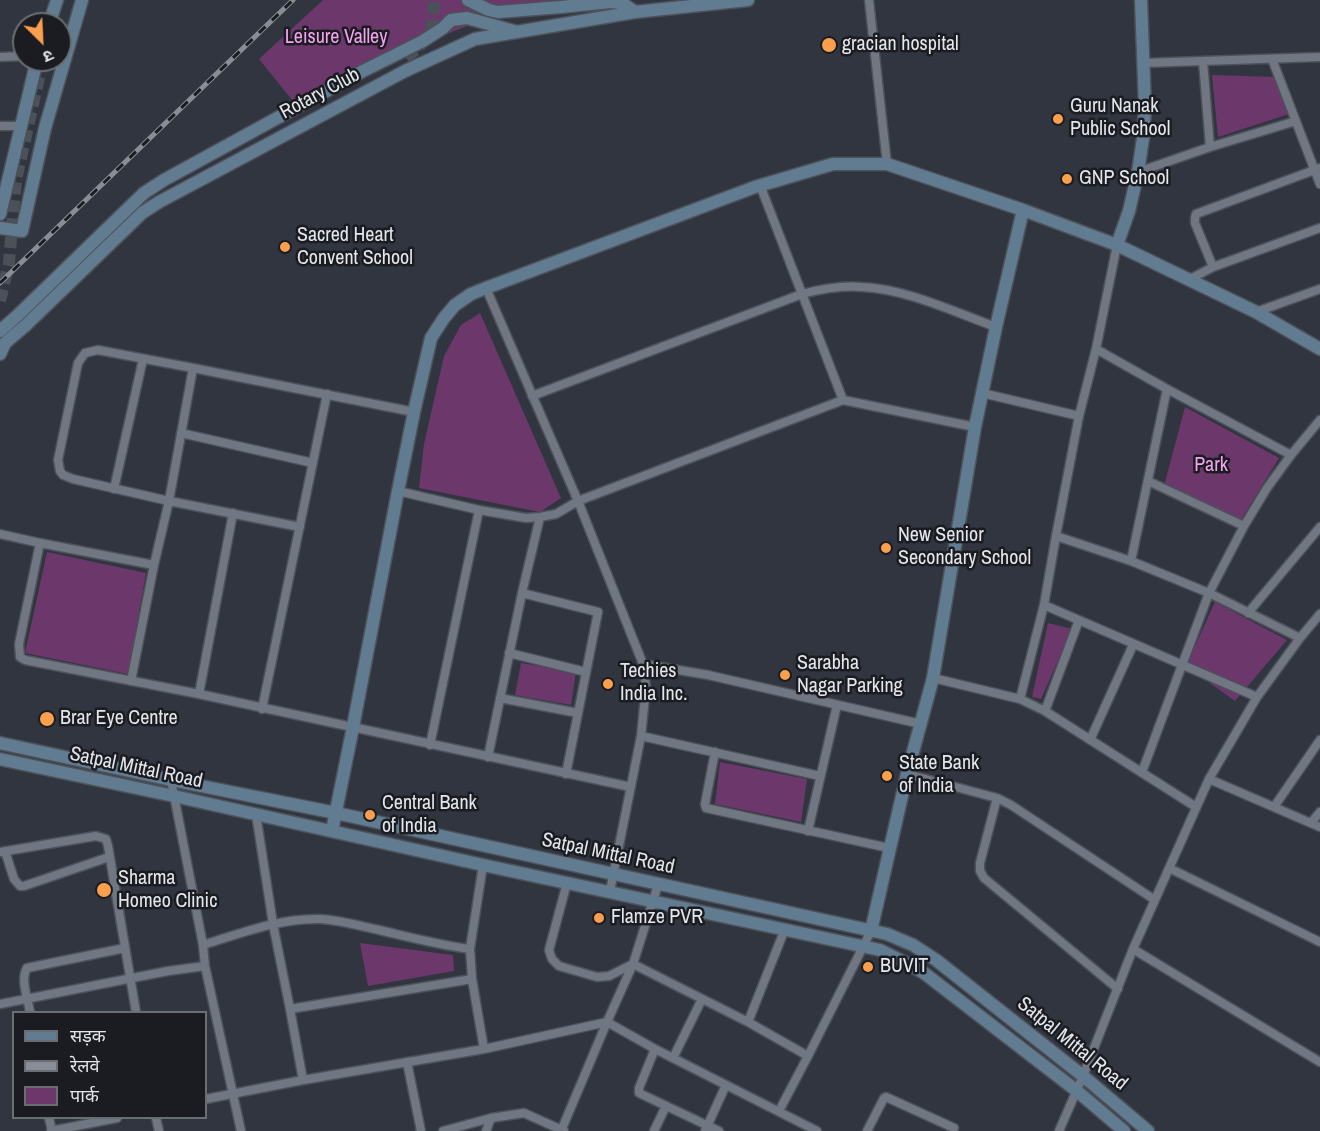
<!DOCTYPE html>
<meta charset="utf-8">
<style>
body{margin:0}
#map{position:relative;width:1320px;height:1131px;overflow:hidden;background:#30353f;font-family:"Archivo Narrow","Noto Sans Devanagari",sans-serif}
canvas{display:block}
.legend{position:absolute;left:12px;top:1011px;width:195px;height:108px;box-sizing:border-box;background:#1a1c21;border:2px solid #6a6d72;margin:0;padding:8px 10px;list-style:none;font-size:18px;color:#e3e6ec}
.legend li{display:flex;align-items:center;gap:12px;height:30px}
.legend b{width:30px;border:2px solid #6a6d72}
.north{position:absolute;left:12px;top:12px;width:60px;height:60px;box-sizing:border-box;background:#1a1c21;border:2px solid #6a6d72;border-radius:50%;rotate:156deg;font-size:16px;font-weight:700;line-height:24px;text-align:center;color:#e3e6ec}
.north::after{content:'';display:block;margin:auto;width:21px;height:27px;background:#fa9f4e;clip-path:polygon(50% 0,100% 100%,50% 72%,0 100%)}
</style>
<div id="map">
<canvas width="1320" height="1131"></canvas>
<ul class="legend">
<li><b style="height:8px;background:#617c91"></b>सड़क</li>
<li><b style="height:8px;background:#898d95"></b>रेलवे</li>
<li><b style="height:16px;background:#6c386b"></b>पार्क</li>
</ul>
<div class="north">उ</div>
</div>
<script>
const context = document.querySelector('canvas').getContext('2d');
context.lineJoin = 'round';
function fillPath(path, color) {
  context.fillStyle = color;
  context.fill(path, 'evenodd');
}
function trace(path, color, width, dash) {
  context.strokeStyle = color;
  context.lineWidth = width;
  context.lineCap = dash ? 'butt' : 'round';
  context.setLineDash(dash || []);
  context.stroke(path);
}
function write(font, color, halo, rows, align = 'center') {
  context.font = font + ' "Archivo Narrow",sans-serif';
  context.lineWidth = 5;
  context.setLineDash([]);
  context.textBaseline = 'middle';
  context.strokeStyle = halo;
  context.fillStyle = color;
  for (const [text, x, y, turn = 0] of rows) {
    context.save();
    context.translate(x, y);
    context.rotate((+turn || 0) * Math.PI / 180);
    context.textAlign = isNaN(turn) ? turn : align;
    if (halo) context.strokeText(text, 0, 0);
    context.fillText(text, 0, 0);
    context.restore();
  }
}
const green = new Path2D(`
 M 323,0 L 558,0 L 510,9 L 366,66 L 292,100 L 259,59 Z
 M 1212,75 L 1275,77 L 1289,114 L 1218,137 Z
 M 480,313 L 561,498 L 540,512 L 419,488 L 424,444 L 444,356 L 461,325 Z
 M 1185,407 L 1279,458 L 1239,523 L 1164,486 Z
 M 47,552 L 146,573 L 128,674 L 25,653 Z
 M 1215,602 L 1287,640 L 1235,701 L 1186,666 Z
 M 1048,623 L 1072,629 L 1041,699 L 1032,697 Z
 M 521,663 L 576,672 L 571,705 L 515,695 Z
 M 720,762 L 807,779 L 801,822 L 715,804 Z
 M 360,943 L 453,955 L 454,971 L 368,986 Z`);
const secondaryTunnel = new Path2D(`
 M 406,58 C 432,36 432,34 434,0
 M 0,301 L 9,263 L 16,180 L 43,60`);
const street = new Path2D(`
 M 869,0 L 887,164
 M 0,57 L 24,56
 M 1272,59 L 1320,184
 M 1203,61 L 1210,147
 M 1143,63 L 1320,57
 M 0,126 L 21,126
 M 1138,172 L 1210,147 L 1296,121
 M 760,185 L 843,400
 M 1213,267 L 1195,223 L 1195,218 L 1196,214 L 1320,168
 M 1190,279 L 1213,267 L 1320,228
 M 486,288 L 578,501 L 643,664 L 646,687 L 641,736 L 610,891
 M 1256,312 L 1320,289
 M 1096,349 L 1167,389 L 1291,455
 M 193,368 L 98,350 L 85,353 L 78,363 L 58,460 L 60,471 L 63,475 L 73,479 L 169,501 L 300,527
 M 982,393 L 1079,416
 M 532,396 L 802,294 C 821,289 841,285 862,287 C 907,289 954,312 996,327
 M 181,433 L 313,463
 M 1148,481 L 1244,526
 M 114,489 L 143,359
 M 398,491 L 479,510 L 526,518 L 540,517 L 556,514 L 578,501 L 843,400 L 975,427
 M 0,534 L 40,543
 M 1056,536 L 1131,561 L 1167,389
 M 1131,561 L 1209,593 L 1300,638
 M 154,565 L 169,501 L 193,368 L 414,412
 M 522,593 L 540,517
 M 1044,605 L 1257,697
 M 1248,613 L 1320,527
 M 509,653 L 586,672
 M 643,664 L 708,675 L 921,724
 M 933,678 L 1020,699 L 1044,605 L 1056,536 L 1079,416 L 1096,349 L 1117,245
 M 131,681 L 154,565 L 40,543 L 19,644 L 20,657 L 25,660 L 199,694 L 631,787
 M 199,694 L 233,513
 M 500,698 L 578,713
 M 1020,699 L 1045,711 L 1196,807
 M 262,709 L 327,394
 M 1045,711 L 1079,620
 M 641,736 L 820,776
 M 1090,740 L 1133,645
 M 430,745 L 479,510
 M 715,752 L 705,804 L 706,808 L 889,848
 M 488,757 L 522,593 L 598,612 L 566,774
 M 1142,772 L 1209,593 L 1244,526 L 1267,488 L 1291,455 L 1320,420
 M 907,774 L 997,798 L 1011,805 L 1155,900
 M 1209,779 L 1320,827
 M 171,780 L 203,945 L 205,966 L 241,1131
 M 997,798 L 980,863 L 980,871 L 984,878 L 1118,989
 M 1274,807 L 1320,740
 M 256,814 L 273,924 L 290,1009 L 472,979
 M 1311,823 L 1320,812
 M 808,831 L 837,705
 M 5,851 L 14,879 L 20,886 L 24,886 L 109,857
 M 0,852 L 96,836 L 106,839 L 108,846 L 136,1012
 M 483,865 L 470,949 L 472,979 L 484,1049 L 607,1022 L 655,1049 L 817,1131
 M 1169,868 L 1320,942
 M 567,883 L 549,950 L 552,959 L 559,966 L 597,977 L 609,976 L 633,964 L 748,1022 L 808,1056
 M 203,945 C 241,933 280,918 320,919 C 340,920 360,926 379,930 C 409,937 439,945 470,949
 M 1133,949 L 1320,1062
 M 0,1004 L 168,971 L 205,966
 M 290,1009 L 303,1080
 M 30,1012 C 28,1000 20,979 27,968 L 125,948
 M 748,1022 L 785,929
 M 655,1049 L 639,1088 L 639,1093 L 719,1131
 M 673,1058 L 702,999
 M 407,1062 L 421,1131
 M 206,1099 L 303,1080 L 484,1049
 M 779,1111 L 808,1056 L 871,931
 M 49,1118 L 52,1131
 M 156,1118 L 159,1131
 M 51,1131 L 117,1118
 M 443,1131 L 491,1118 L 524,1113 L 564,1131
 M 486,1131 L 491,1118
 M 561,1131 L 607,1022 L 633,964 L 658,885
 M 654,1131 L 666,1106
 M 705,1131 L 726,1085
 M 867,1131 L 884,1098 L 886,1097 L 954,1128
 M 1059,1131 L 1083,1076 L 1133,949 L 1209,779 L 1257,697 L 1300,638 L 1320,614`);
const secondary = new Path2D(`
 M 468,0 L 489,10 L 498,12 L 561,7 L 610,2 L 622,3 L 635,12
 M 49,24 L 57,0
 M 0,214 L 37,60
 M 0,228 L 22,231 L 45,128 L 82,0
 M 1117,245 L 1129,211 L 1138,172 L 1143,138 L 1145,107 L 1141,0
 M 0,331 L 18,315 L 144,193 L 164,180 L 363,71 L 423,41 L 443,28 L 451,20 L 467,18 L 514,31
 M 0,354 L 5,343 L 26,325 L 142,213 L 159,202 L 405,71 L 475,39 L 635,12 L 748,0
 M 0,743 L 171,780 L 336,813 L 887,934 L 913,945 L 936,960 L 1083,1076 L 1148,1131
 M 0,759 L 174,796 L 483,865 L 880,950 L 910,965 L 924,973 L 1077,1091 L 1124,1131
 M 332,831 L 353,727 L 398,491 L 414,412 L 431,338 L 444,318 L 455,305 L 471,294 L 486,288 L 755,187 L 833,164 L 887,164 L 1023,210 L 1117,245 L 1256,312 L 1320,349
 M 871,931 L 907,774 L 933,678 L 975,427 L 996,327 L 1023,210`);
const rail = new Path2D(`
 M 0,283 L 293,0`);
const markers = [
 [829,45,8,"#fa9f4e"],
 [1058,119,6,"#fa9f4e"],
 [1067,179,6,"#fa9f4e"],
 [285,247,6,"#fa9f4e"],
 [886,548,6,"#fa9f4e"],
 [785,675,6,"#fa9f4e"],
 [608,684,6,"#fa9f4e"],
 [47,719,8,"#fa9f4e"],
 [887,776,6,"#fa9f4e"],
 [370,815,6,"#fa9f4e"],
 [104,890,8,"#fa9f4e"],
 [599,918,6,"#fa9f4e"],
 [868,967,6,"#fa9f4e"]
];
const parkNames = [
 ["Leisure Valley",336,38],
 ["Park",1211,466]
];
const poiNames = [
 ["gracian hospital",842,45],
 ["Guru Nanak",1070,107],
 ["Public School",1070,130],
 ["GNP School",1079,179],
 ["Sacred Heart",297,236],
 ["Convent School",297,259],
 ["New Senior",898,536],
 ["Secondary School",898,559],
 ["Sarabha",797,664],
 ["Nagar Parking",797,687],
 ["Techies",620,672],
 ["India Inc.",620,695],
 ["Brar Eye Centre",60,719],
 ["State Bank",899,764],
 ["of India",899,787],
 ["Central Bank",382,804],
 ["of India",382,827],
 ["Sharma",118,879],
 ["Homeo Clinic",118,902],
 ["Flamze PVR",611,918],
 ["BUVIT",880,967]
];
const streetNames = [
 ["Rotary Club",320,94,-28],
 ["Satpal Mittal Road",136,768,12],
 ["Satpal Mittal Road",608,854,12],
 ["Satpal Mittal Road",1072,1044,39]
];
fillPath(green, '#6c386b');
trace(secondaryTunnel, '#4b5059', 12, [12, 6]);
trace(street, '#4d5159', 11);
trace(secondary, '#4d5159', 15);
trace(street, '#717782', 8);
trace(secondary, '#617c91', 12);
trace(rail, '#898d95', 5);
trace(rail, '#1a1c21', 3, [9]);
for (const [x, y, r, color] of markers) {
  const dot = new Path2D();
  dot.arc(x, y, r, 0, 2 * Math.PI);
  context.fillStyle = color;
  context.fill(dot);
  trace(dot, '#1a1c21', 2);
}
write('20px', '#f4a3f0', '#1a1c21', parkNames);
write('20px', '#e3e6ec', '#1a1c21', poiNames, 'left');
write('20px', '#e3e6ec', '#1a1c21', streetNames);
</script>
